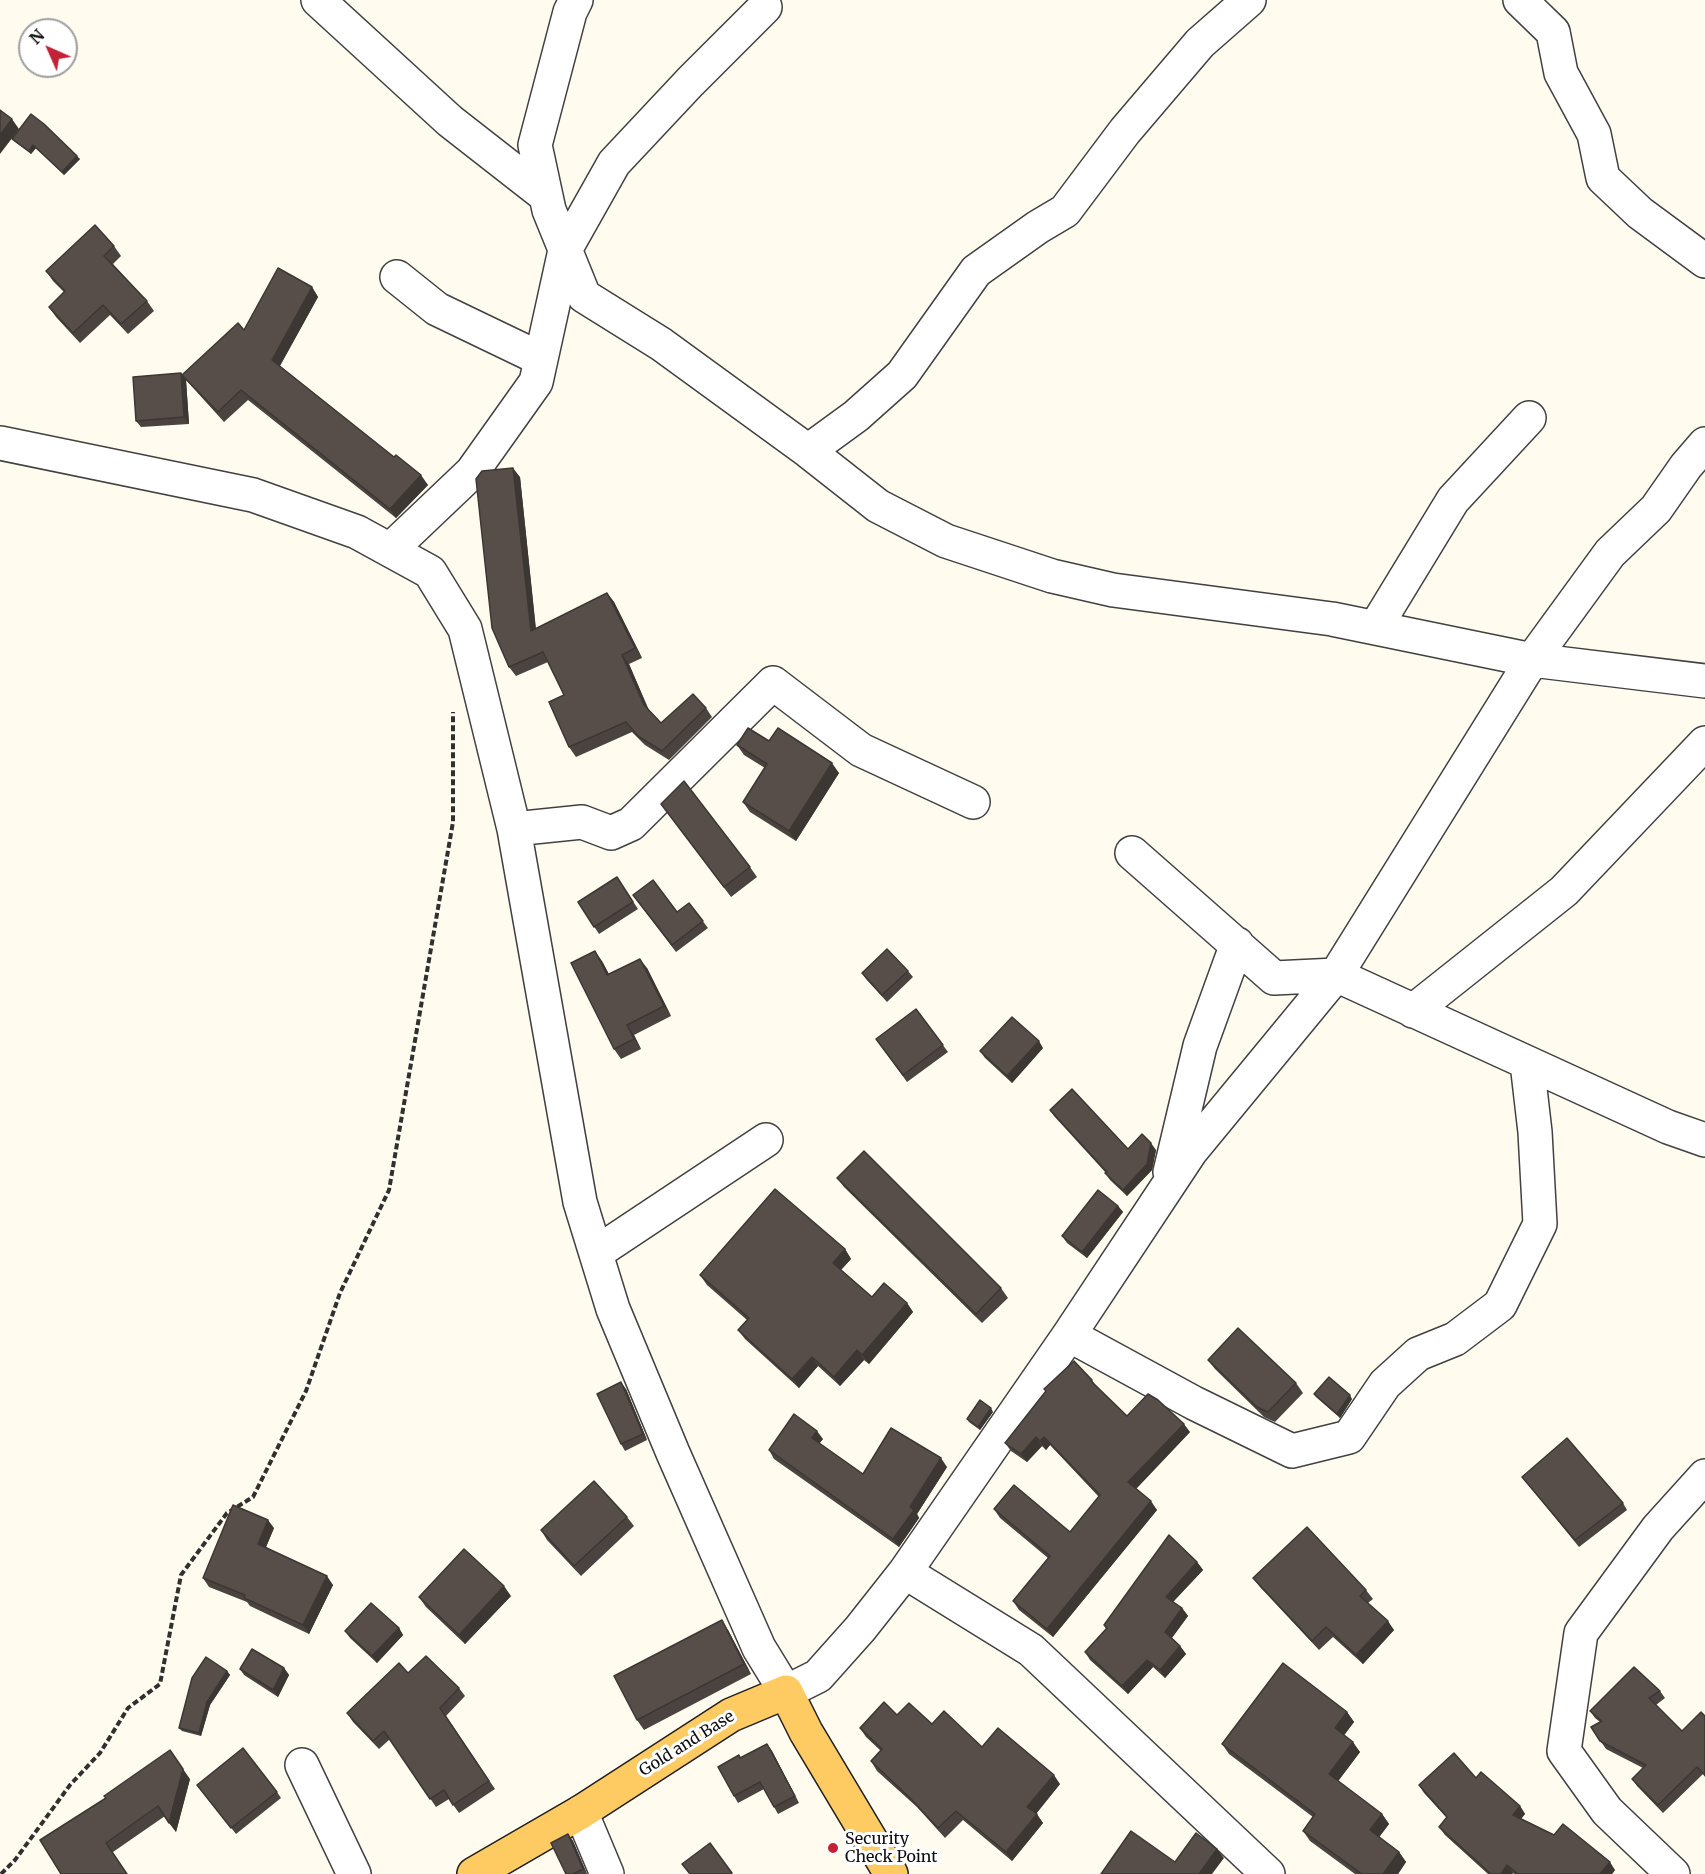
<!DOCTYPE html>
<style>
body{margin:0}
#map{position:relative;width:1705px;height:1874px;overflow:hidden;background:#fffbef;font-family:Merriweather,serif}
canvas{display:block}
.north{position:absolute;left:18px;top:18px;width:60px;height:60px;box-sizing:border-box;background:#fff;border:2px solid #9f9f9f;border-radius:50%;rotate:315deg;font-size:16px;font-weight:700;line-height:24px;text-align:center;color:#0e0e0e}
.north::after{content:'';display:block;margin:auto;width:21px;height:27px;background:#c32135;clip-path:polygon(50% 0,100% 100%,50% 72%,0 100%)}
</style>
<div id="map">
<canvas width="1705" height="1874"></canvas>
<div class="north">N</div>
</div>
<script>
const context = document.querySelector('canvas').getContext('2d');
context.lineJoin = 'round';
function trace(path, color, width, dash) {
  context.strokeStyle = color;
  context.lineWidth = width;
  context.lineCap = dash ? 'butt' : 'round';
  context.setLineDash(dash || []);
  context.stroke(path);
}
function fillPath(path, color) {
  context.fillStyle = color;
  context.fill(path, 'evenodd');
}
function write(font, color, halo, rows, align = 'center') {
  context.font = font + ' Merriweather,serif';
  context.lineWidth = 6;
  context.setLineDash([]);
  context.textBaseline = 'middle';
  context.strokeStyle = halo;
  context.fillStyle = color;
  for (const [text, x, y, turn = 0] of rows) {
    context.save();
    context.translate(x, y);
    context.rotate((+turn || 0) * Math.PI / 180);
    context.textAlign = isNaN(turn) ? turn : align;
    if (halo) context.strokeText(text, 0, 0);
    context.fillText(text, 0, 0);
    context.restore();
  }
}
const path = new Path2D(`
 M 1,1874 L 15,1860 L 70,1785 L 100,1753 L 128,1708 L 160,1684 L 181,1575 L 227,1513 L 253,1497 L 306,1391 L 340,1293 L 389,1190 L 453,822 L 453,712`);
const minor = new Path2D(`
 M 318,0 L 450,121 L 546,196
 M 576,0 L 570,12 L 535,145 L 549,210 L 584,296 L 661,344 L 808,451 L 878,506 L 946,541 L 1052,576 L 1113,590 L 1332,619 L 1532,660 L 1705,681
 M 1520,0 L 1553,32 L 1561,73 L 1594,134 L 1603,178 L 1640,213 L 1705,261
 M 397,277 L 437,309 L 541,359
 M 0,443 L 253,495 L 357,532 L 430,572 L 465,629 L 514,829 L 580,1202 L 613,1309 L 673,1453 L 759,1648 L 786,1692 L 818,1676 L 860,1629 L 905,1572 L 1069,1335 L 1191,1151 L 1336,975 L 1532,660 L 1610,553 L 1656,509 L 1686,466 L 1705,444
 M 808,451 L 856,416 L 902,375 L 976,271 L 1038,227 L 1065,211 L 1125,131 L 1200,43 L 1249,0
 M 390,550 L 472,472 L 536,382 L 565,250 L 614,163 L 690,82 L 765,7
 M 1375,628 L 1453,500 L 1529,418
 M 514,829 L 582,822 L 611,833 L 631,824 L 773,683 L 861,750 L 973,802
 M 1132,853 L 1274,978 L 1336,975 L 1668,1127 L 1705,1140
 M 1413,1011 L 1564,891 L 1705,743
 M 1170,1172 L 1200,1046 L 1237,944
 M 596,1253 L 766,1140
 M 1069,1335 L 1194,1403 L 1292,1451 L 1349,1437 L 1385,1384 L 1418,1354 L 1455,1339 L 1500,1305 L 1540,1224 L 1535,1132 L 1527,1063
 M 905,1572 L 1031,1650 L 1268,1874
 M 302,1765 L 354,1874
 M 581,1812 L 607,1874
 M 1673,1874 L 1607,1811 L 1564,1751 L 1581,1633 L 1658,1528 L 1705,1476`);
const major = new Path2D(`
 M 474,1874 L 581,1812 L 731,1715 L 786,1692 L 806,1732 L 891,1874`);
const wall = new Path2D(`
 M 12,139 L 80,159 L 64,175 L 36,148 L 31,154 L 15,142 Z
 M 114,246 L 121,256 L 113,264 L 147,301 L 154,311 L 128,334 L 110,315 L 80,343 L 56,317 L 49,307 L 64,292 L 53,281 L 46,271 Z
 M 312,287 L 318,297 L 280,366 L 428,485 L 396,518 L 248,400 L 224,422 L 186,380 L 189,424 L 141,427 L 136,421 L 182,375 L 244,330 Z
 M 520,477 L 536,629 L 607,593 L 614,602 L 642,658 L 629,664 L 649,710 L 661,723 L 706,708 L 712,717 L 669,760 L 645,745 L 632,732 L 576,757 L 569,747 L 564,695 L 548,662 L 516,676 L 509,667 Z
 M 769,741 L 839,773 L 796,841 L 750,812 L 743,802 L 765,768 L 744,755 L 737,745 Z
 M 661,804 L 750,867 L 757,877 L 731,897 Z
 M 617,877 L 638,909 L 599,934 L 578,902 Z
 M 638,902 L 677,912 L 689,903 L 708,928 L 676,952 Z
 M 602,961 L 609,974 L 647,968 L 671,1016 L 634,1035 L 641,1049 L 621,1059 L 614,1049 Z
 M 908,971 L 913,977 L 887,1002 L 866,979 L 862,973 Z
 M 916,1009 L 948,1052 L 907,1082 L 876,1039 Z
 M 1043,1048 L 1012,1083 L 985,1058 L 980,1051 Z
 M 1050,1110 L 1128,1149 L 1156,1150 L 1152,1170 L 1127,1196 L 1110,1180 L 1105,1173 L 1106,1173 L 1054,1116 Z
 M 837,1178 L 1001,1288 L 1008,1298 L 982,1323 L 844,1187 Z
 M 1118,1206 L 1123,1212 L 1087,1258 L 1067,1243 L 1062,1236 Z
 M 845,1249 L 851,1259 L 841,1270 L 872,1297 L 907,1303 L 913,1312 L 869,1364 L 864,1360 L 840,1386 L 818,1366 L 799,1388 L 745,1339 L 738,1330 L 747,1320 L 707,1285 L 700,1275 Z
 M 1208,1360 L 1296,1383 L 1303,1393 L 1275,1422 L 1264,1417 L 1215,1369 Z
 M 1092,1380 L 1097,1388 L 1127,1416 L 1190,1432 L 1136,1489 L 1157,1510 L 1053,1637 L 1019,1610 L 1013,1601 L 1048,1558 L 1000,1518 L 994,1509 L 1070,1532 L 1099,1497 L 1050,1445 L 1046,1450 L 1042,1446 L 1027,1462 L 1011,1451 L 1005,1443 Z
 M 626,1389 L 647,1440 L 625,1451 L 621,1444 Z
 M 1314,1394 L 1352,1399 L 1340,1418 L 1316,1397 Z
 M 993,1412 L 980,1430 L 969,1422 L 967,1419 Z
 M 823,1439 L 819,1444 L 863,1474 L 947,1467 L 917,1514 L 919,1518 L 899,1547 L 774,1459 L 769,1450 Z
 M 1522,1477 L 1623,1503 L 1627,1510 L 1579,1547 Z
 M 627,1517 L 634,1526 L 581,1576 L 547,1540 L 541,1530 Z
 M 274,1528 L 266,1547 L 333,1585 L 309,1634 L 250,1606 L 247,1602 L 209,1587 L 203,1578 Z
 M 1197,1562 L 1203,1570 L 1173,1602 L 1182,1608 L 1188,1616 L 1172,1638 L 1180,1646 L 1186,1654 L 1165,1678 L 1153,1667 L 1128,1694 L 1090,1660 L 1085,1652 L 1106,1629 L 1104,1625 Z
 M 1253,1578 L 1366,1590 L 1373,1599 L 1368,1603 L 1394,1630 L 1363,1664 L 1333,1637 L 1319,1650 L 1260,1587 Z
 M 511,1596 L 465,1644 L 426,1607 L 419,1597 Z
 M 399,1628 L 403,1635 L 377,1663 L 350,1638 L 345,1631 Z
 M 728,1630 L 751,1674 L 644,1730 L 637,1720 Z
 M 284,1668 L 289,1675 L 278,1697 L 244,1675 L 240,1669 Z
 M 227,1671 L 230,1675 L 210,1705 L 201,1736 L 182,1731 L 179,1728 Z
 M 408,1673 L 459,1688 L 465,1696 L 446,1716 L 495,1789 L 459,1813 L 449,1799 L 436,1807 L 390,1739 L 379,1749 L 353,1722 L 347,1713 Z
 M 1660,1691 L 1665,1698 L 1656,1705 L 1682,1731 L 1705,1716 L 1705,1777 L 1703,1774 L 1663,1813 L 1637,1786 L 1632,1779 L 1643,1768 L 1606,1749 L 1591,1727 L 1600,1722 L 1595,1718 L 1590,1711 Z
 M 1347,1712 L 1354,1722 L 1344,1735 L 1360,1752 L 1338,1781 L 1382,1814 L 1389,1824 L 1379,1837 L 1399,1852 L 1406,1862 L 1398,1874 L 1355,1874 L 1310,1841 L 1303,1831 L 1313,1817 L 1229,1754 L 1222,1744 Z
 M 897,1715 L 932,1724 L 1060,1784 L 1036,1814 L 1043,1823 L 1012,1861 L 963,1820 L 945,1838 L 917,1807 L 877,1771 L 871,1761 L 881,1751 L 866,1737 L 860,1728 Z
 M 767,1744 L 772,1751 L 799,1803 L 778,1814 L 764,1789 L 738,1803 L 734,1796 L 741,1758 Z
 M 1476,1778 L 1520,1806 L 1525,1814 L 1521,1819 L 1615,1870 L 1612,1874 L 1514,1874 L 1513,1873 L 1512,1874 L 1488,1874 L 1445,1835 L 1439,1827 L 1447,1818 L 1424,1793 L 1419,1785 Z
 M 190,1779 L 176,1832 L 165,1816 L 113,1852 L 40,1840 Z
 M 202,1791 L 277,1792 L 281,1798 L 236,1834 Z
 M 568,1834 L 573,1841 L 587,1874 L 566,1874 Z`);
const shadedWall = new Path2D(`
 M 12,119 L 19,129 L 0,154 L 0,135 Z
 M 33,145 L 36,148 L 31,154 L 29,151 Z
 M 77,156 L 80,159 L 64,175 L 62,172 Z
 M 312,287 L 318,297 L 278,369 L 272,360 Z
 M 181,373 L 186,380 L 189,424 L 184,417 Z
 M 513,468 L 520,477 L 537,641 L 531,631 Z
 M 421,475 L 428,485 L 396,518 L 390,509 Z
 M 607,593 L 614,602 L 642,658 L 635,648 Z
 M 622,655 L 629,664 L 650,714 L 644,705 Z
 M 832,763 L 839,773 L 796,841 L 789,831 Z
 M 595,951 L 602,961 L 614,985 L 607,975 Z
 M 640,959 L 647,968 L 671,1016 L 664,1006 Z
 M 627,1025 L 634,1035 L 641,1049 L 634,1039 Z
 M 1039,1041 L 1043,1048 L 1012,1083 L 1007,1076 Z
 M 1151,1143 L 1156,1150 L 1152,1170 L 1127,1196 L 1123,1190 Z
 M 1118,1206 L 1123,1212 L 1087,1258 L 1082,1252 Z
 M 845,1249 L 851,1259 L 839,1272 L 833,1263 Z
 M 907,1303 L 913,1312 L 869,1364 L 862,1355 Z
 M 857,1350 L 864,1360 L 840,1386 L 834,1377 Z
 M 812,1357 L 818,1366 L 799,1388 L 792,1379 Z
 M 621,1382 L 626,1389 L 647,1440 L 643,1434 Z
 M 1350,1395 L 1352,1399 L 1340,1418 L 1337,1414 Z
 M 991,1408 L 993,1412 L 980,1430 L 978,1427 Z
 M 1184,1424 L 1190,1432 L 1134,1491 L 1128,1482 Z
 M 817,1431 L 823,1439 L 817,1446 L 812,1438 Z
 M 1036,1437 L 1042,1446 L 1027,1462 L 1021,1454 Z
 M 1044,1437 L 1050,1445 L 1046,1450 L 1040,1441 Z
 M 941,1458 L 947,1467 L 917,1514 L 919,1518 L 899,1547 L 893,1539 L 910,1507 Z
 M 1151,1501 L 1157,1510 L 1053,1637 L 1047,1629 Z
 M 268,1520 L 274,1528 L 264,1552 L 258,1544 Z
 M 1197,1562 L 1203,1570 L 1171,1604 L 1166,1597 Z
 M 327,1576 L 333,1585 L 309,1634 L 303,1625 Z
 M 504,1586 L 511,1596 L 465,1644 L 459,1635 Z
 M 1182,1608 L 1188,1616 L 1170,1640 L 1165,1632 Z
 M 722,1620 L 728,1630 L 751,1674 L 744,1664 Z
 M 1388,1621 L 1394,1630 L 1363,1664 L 1356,1655 Z
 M 399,1628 L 403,1635 L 377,1663 L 372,1656 Z
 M 1180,1646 L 1186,1654 L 1165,1678 L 1160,1670 Z
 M 1147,1660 L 1153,1667 L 1128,1694 L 1122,1686 Z
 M 284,1668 L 289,1675 L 278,1697 L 273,1690 Z
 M 227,1671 L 230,1675 L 210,1705 L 201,1736 L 199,1733 L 207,1702 Z
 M 1347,1712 L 1354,1722 L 1342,1738 L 1335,1728 Z
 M 1353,1742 L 1360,1752 L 1336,1784 L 1329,1774 Z
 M 767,1744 L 772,1751 L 799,1803 L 795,1796 Z
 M 183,1769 L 190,1779 L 176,1832 L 169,1823 Z
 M 1054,1775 L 1060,1784 L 1034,1816 L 1027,1807 Z
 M 1520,1806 L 1525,1814 L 1518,1822 L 1513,1815 Z
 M 1037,1814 L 1043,1823 L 1012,1861 L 1006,1852 Z
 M 1382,1814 L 1389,1824 L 1377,1840 L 1370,1830 Z
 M 568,1834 L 573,1841 L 587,1874 L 583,1869 Z
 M 1217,1849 L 1224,1858 L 1212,1874 L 1199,1874 Z
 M 1399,1852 L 1406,1862 L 1398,1874 L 1383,1874 Z
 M 1610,1862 L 1615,1870 L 1612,1874 L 1600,1874 Z
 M 1507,1865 L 1513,1873 L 1512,1874 L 1501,1874 Z`);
const building = new Path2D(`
 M 0,110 L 12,119 L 0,135 Z
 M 31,114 L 44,124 L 77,156 L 62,172 L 33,145 L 29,151 L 12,139 Z
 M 95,225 L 114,246 L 104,256 L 147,301 L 121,324 L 103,305 L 73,333 L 49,307 L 65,291 L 46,271 Z
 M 278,268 L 312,287 L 272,360 L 394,457 L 396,455 L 421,475 L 390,509 L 241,390 L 218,412 L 182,375 L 238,323 L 244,330 Z
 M 181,373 L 184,417 L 136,421 L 133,377 Z
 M 513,468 L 531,631 L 607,593 L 635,648 L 622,655 L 644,705 L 661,723 L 693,694 L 706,708 L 662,751 L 638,736 L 626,722 L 569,747 L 549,702 L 564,695 L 543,652 L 509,667 L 492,628 L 476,479 L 482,471 Z
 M 748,728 L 769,741 L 778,728 L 832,763 L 789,831 L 743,802 L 767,764 L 737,745 Z
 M 684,781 L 750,867 L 724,887 L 661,804 Z
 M 617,877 L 633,902 L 594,927 L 578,902 Z
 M 653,880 L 677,912 L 689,903 L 703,921 L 672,945 L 633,895 Z
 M 887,949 L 908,971 L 882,995 L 862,973 Z
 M 595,951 L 607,975 L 640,959 L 664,1006 L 627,1025 L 634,1039 L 614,1049 L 571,963 Z
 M 916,1009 L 943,1045 L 903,1075 L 876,1039 Z
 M 1012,1017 L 1039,1041 L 1007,1076 L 980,1051 Z
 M 1072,1089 L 1128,1149 L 1142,1134 L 1151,1143 L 1147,1164 L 1123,1190 L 1105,1173 L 1107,1172 L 1050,1110 Z
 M 864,1151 L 1001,1288 L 976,1314 L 837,1178 Z
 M 775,1189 L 845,1249 L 833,1263 L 872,1297 L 884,1283 L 907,1303 L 862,1355 L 857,1350 L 834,1377 L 812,1357 L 792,1379 L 738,1330 L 749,1318 L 700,1275 Z
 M 1098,1190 L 1118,1206 L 1082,1252 L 1062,1236 Z
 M 1238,1328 L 1296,1383 L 1268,1412 L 1257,1407 L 1208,1360 Z
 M 1074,1361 L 1092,1380 L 1091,1381 L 1127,1416 L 1148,1394 L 1158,1400 L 1184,1424 L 1128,1482 L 1151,1501 L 1047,1629 L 1013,1601 L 1050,1556 L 994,1509 L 1014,1485 L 1070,1532 L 1100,1495 L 1044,1437 L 1040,1441 L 1036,1437 L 1021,1454 L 1005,1443 L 1046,1391 L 1044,1389 Z
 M 1329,1377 L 1350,1395 L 1337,1414 L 1314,1394 Z
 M 621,1382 L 643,1434 L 621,1444 L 597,1394 Z
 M 980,1400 L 991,1408 L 978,1427 L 967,1419 Z
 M 794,1414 L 817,1431 L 812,1438 L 863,1474 L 891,1428 L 941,1458 L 910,1507 L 914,1510 L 893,1539 L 769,1450 Z
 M 1567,1438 L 1623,1503 L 1575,1540 L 1522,1477 Z
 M 594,1481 L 627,1517 L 574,1566 L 541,1530 Z
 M 233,1505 L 268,1520 L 258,1544 L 327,1576 L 303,1625 L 244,1598 L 245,1595 L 203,1578 Z
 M 1307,1527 L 1366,1590 L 1360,1596 L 1388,1621 L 1356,1655 L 1326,1627 L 1312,1641 L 1253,1578 Z
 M 1169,1535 L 1197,1562 L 1166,1597 L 1182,1608 L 1165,1632 L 1180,1646 L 1160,1670 L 1147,1660 L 1122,1686 L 1085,1652 L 1107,1628 L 1104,1625 Z
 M 464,1549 L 504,1586 L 459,1635 L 419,1597 Z
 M 371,1603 L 399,1628 L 372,1656 L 345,1631 Z
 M 722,1620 L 744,1664 L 637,1720 L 614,1676 Z
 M 252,1649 L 284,1668 L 273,1690 L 240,1669 Z
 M 426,1656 L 459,1688 L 440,1708 L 489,1781 L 453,1805 L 444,1790 L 430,1799 L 384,1731 L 373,1741 L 347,1713 L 399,1663 L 408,1673 Z
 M 206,1657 L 227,1671 L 207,1702 L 199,1733 L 179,1728 L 192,1678 Z
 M 1283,1663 L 1347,1712 L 1335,1728 L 1353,1742 L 1329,1774 L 1382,1814 L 1370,1830 L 1399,1852 L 1383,1874 L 1362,1874 L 1303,1831 L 1315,1814 L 1222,1744 Z
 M 1634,1667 L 1660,1691 L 1649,1698 L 1682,1731 L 1701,1712 L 1705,1716 L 1705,1775 L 1697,1767 L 1658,1805 L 1632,1779 L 1646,1765 L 1600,1741 L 1591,1727 L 1602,1721 L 1590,1711 Z
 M 884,1702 L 897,1715 L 909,1703 L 932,1724 L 944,1711 L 982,1747 L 998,1728 L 1054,1775 L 1027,1807 L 1037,1814 L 1006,1852 L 956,1811 L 938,1828 L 910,1798 L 871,1761 L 882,1749 L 860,1728 Z
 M 767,1744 L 795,1796 L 774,1807 L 760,1782 L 734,1796 L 718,1767 L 739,1755 L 740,1758 Z
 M 243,1748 L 277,1792 L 231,1828 L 197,1785 Z
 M 170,1750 L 183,1769 L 169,1823 L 158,1806 L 106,1843 L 127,1874 L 61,1874 L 40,1840 L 106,1798 L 104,1796 Z
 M 1454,1753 L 1476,1778 L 1481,1772 L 1520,1806 L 1513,1815 L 1554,1835 L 1563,1824 L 1610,1862 L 1600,1874 L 1518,1874 L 1507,1865 L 1501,1874 L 1491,1874 L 1439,1827 L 1447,1817 L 1419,1785 Z
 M 1131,1831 L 1175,1862 L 1196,1833 L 1217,1849 L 1199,1874 L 1101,1874 Z
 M 568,1834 L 583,1869 L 573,1874 L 566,1874 L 551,1843 Z
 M 710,1843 L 732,1873 L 730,1874 L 690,1874 L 682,1864 Z`);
const markers = [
 [833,1848,6,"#c32135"]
];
const streetNames = [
 ["Gold and Base",687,1744,-32]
];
const poiNames = [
 ["Security",845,1839],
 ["Check Point",845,1857]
];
trace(minor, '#414141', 36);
trace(major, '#1f1f1f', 36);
trace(path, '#303030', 4, [6, 3]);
trace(minor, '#fff', 33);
trace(major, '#fdcb62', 33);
fillPath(wall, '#4b4340');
fillPath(shadedWall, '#3d3734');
fillPath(building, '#574e4a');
trace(building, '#3d3734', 1.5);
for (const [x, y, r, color] of markers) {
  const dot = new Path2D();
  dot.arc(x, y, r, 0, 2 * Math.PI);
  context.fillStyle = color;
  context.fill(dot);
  trace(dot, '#fff', 2);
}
write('16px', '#0e0e0e', '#fff', streetNames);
write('16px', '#0e0e0e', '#fff', poiNames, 'left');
</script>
